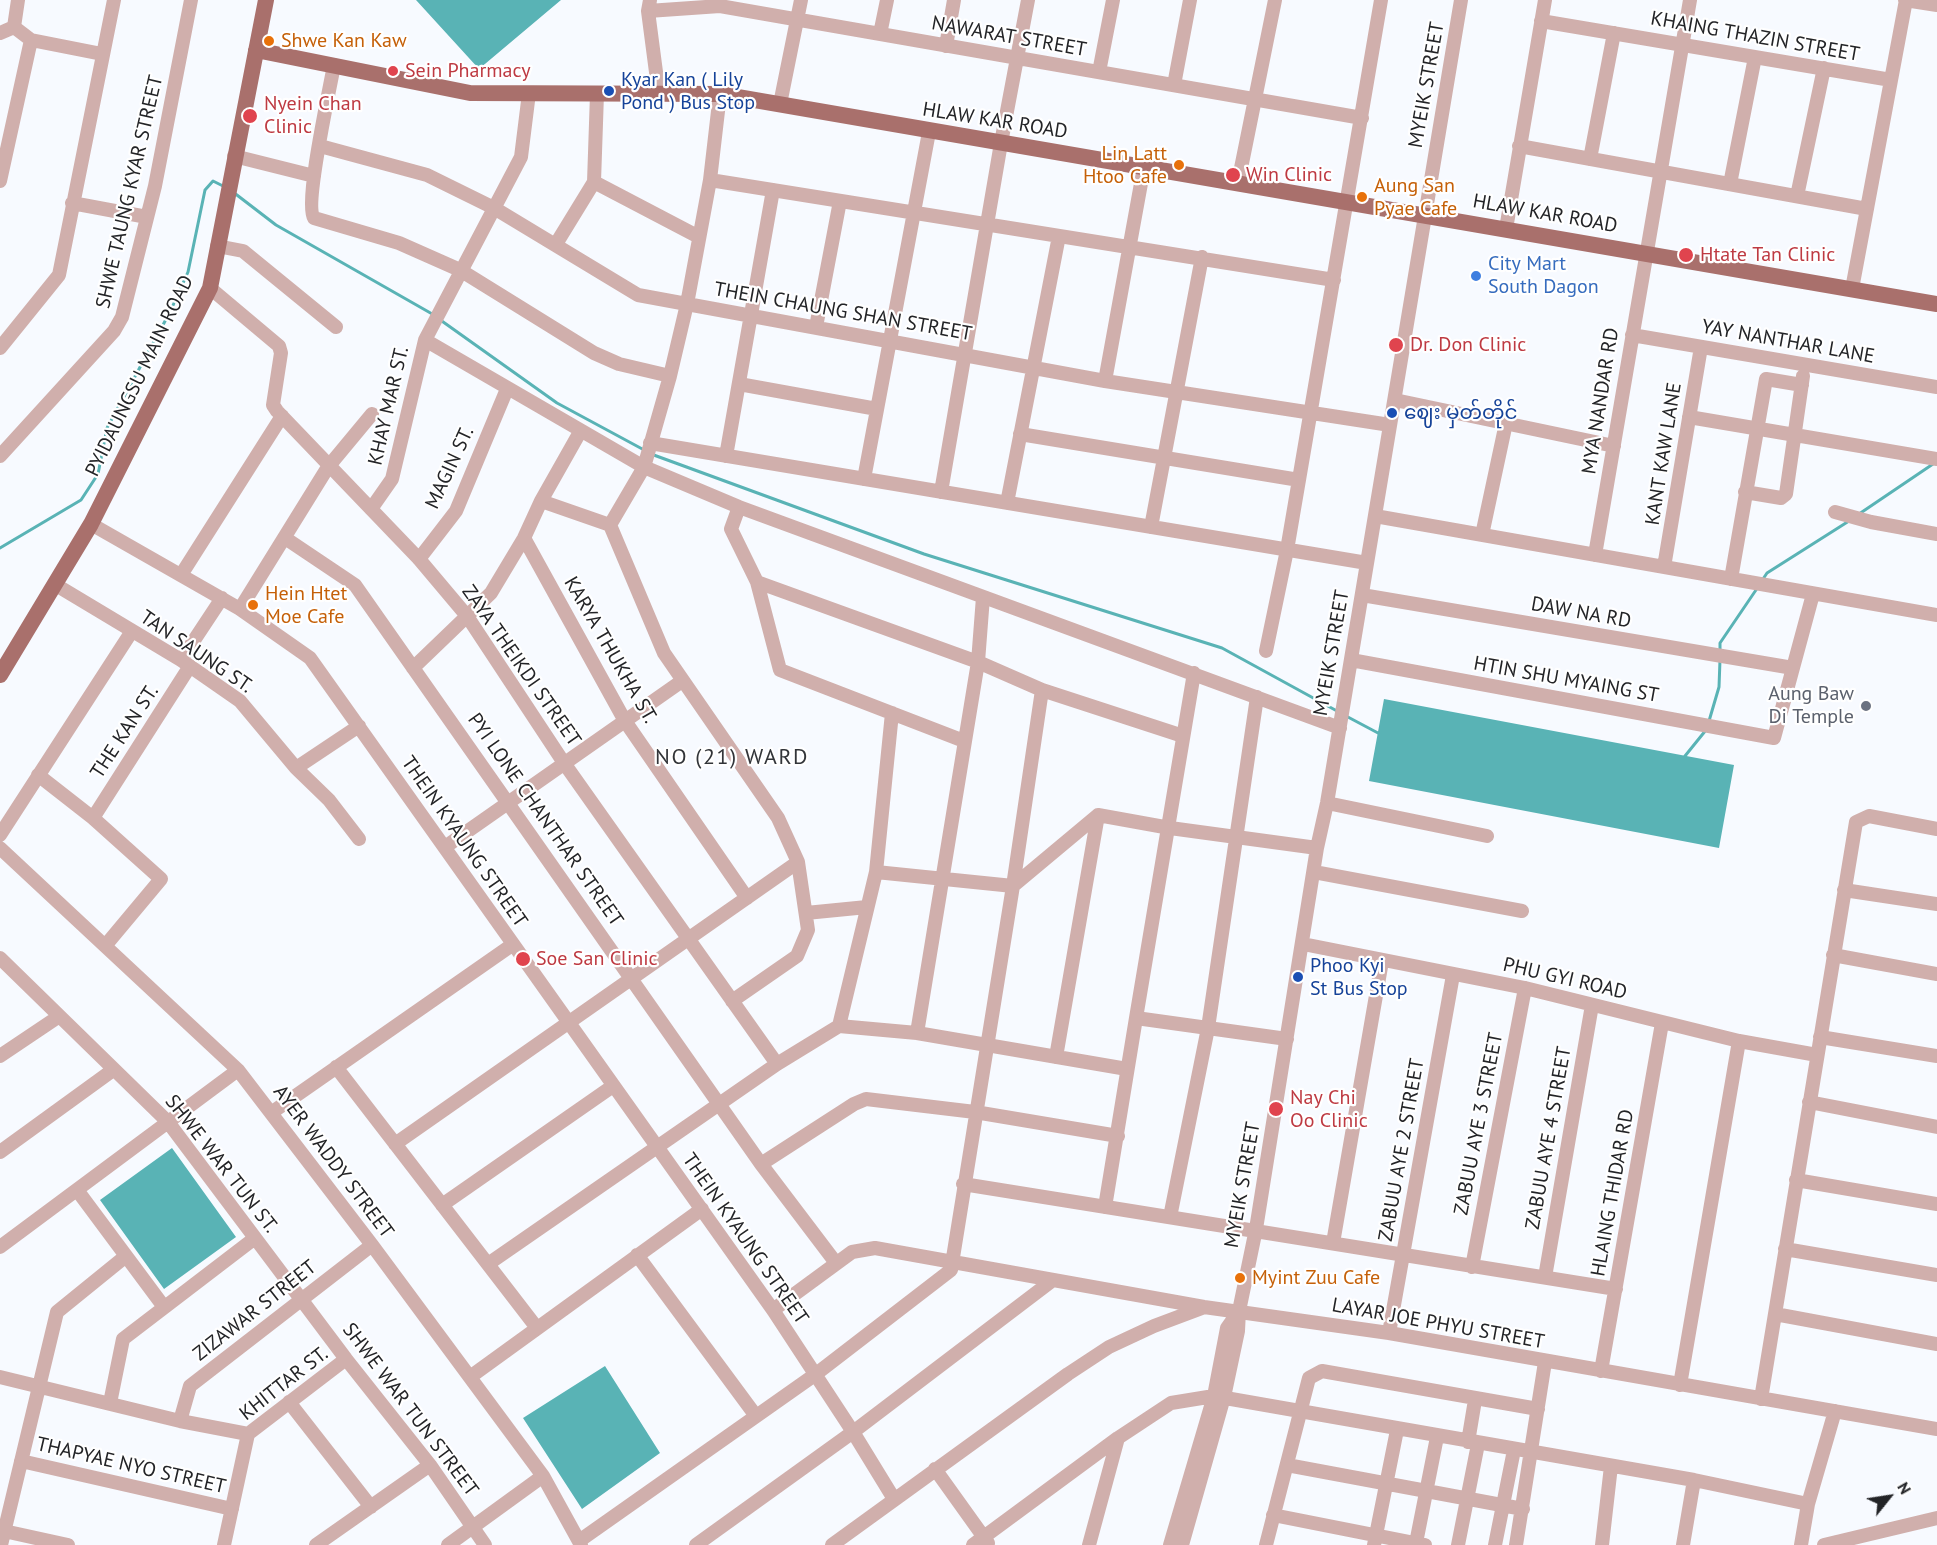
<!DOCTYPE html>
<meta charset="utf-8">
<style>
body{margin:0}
#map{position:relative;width:1937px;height:1545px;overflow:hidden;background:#f7faff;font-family:"PT Sans",sans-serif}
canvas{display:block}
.north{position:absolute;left:1859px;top:1467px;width:60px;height:60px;-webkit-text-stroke:4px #fff;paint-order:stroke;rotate:60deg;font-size:16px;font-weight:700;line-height:24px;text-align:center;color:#232427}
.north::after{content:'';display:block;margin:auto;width:21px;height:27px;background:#232427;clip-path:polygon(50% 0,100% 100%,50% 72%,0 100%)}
</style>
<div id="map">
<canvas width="1937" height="1545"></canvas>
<div class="north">N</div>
</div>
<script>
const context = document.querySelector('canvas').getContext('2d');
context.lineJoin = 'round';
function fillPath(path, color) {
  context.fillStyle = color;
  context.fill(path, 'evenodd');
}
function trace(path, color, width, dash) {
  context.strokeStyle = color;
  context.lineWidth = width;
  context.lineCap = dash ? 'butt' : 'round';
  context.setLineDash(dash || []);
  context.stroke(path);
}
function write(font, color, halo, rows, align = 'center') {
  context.font = font + ' "PT Sans","Noto Sans Myanmar",sans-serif';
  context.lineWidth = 4.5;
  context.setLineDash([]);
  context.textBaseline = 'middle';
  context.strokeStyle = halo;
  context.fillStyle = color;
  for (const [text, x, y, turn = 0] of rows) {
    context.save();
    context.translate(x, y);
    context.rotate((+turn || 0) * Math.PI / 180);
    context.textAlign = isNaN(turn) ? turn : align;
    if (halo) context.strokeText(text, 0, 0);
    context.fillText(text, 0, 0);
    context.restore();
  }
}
const water = new Path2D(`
 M 416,0 L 561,0 L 479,69 Z
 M 1384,699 L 1734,765 L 1719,848 L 1369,781 Z
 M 172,1148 L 236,1237 L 164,1289 L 100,1200 Z
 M 605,1366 L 660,1453 L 582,1509 L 523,1418 Z`);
const stream = new Path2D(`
 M 233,192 L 276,225 L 434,315
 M 439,319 L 557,403 L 646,451
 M 651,454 L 924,554 L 1222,648 L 1337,711
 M 1859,514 L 1933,464
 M 0,548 L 81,500 L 98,474 L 107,428 L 170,312 L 188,272 L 205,190 L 213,181 L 225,187
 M 1763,579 L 1767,573 L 1849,521
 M 1720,650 L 1720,643 L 1758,587
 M 1346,716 L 1378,733
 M 1709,721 L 1719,687 L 1720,660
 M 1685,756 L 1706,730`);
const minor = new Path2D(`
 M 650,0 L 648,11 L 659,95
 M 1905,0 L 1937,5
 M 648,11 L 720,6 L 1362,118
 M 1541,21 L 1891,80
 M 14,27 L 31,40 L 102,54
 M 0,33 L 14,27 L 18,0
 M 880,34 L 887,0
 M 946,46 L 954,0
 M 334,65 C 330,88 304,205 314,218 L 399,243 L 460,270 L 594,353 L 619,364 L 670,376
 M 1099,72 L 1113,0
 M 1174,85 L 1190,0
 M 780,104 L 801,0
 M 320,146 L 427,175 L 494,208 L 638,295 L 1105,381 L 1390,425
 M 1519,146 L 1867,209
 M 234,156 L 314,176
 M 1590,159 L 1614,33
 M 710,180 L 1334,280
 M 0,181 L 31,40
 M 594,182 L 699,237
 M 1238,183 L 1275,0
 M 1730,184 L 1755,57
 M 1797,196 L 1824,68
 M 72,203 L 147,217
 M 1506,229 L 1545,0
 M 556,244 L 594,182 L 597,94
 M 217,246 L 243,251 L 336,327
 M 210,288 L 279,346 L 281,353 L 273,405 L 277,411 L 419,559 L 467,616 L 564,763 L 777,1064
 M 1852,289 L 1906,0
 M 816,327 L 840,201
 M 1632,335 L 1937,387
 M 425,340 L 644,467 L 739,507 L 1340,728
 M 0,348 L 59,275 L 114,0
 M 1105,381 L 1144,167
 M 739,384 L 877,409
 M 1395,400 L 1614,446
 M 1689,417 L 1937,459
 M 1020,434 L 1299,480
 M 650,443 L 1367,563
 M 0,456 L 114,331 L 122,317 L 155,186 L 191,0
 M 726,456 L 773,190
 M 864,479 L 929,132
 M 941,492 L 1001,143 L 1028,0
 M 1745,492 L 1781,498 L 1786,494 L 1803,376
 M 541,501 L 610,525 L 664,653 L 778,818 L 798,862 L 808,930 L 797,956 L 732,1001
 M 1007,503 L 1059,236
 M 739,507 L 731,529 L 757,582 L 780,670 L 964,741
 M 371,509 L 392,479 L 425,340 L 521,157 L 529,93
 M 1835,512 L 1871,522 L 1937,534
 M 1375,516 L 1937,615
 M 91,524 L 240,609 L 310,658 L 773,1310 L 853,1432 L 894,1499
 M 610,525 L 644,467 L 670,376 L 687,304 L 710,180 L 720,94
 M 1151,527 L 1202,257
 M 1482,535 L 1506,423
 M 285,538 L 355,585 L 761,1164 L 836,1263
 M 524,538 L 625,721 L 747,898
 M 1595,555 L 1690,0
 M 419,559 L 456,511 L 507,389
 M 1664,567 L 1701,347
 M 181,575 L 282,416
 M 1731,579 L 1766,379 L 1802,385
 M 757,582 L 978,662 L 1042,690 L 1183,736
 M 56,585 L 181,660 L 240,701 L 296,768 L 359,726
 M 1362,595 L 1793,668
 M 240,609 L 328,467 L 372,414
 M 1266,651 L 1287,550 L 1381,0
 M 181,660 L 222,598
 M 1351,660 L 1774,738 L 1813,594
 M 413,668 L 491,593 L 524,538 L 541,501 L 580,432
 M 296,768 L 329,800 L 359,839
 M 38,775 L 93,818 L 161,879 L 105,946
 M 1327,803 L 1487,836
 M 93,818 L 190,666
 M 0,835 L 132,631
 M 445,847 L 682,681
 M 0,848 L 238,1070 L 372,1245 L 543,1476 L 581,1545
 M 876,872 L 1013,886 L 1042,690
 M 1314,872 L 1522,911
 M 1844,890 L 1937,904
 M 806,913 L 867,907
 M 1303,944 L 1525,988 L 1739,1041 L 1817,1055
 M 1833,955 L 1937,974
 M 0,958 L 168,1122 L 346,1359 L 430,1465 L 485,1545
 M 1136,1018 L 1194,673
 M 839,1026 L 876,872 L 892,713
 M 917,1033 L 978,662 L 983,597
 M 1820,1037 L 1937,1056
 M 0,1056 L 58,1017
 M 1056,1057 L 1098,815
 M 336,1067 L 537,1328
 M 1809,1102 L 1937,1127
 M 271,1113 L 512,945
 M 395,1144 L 798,862
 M 0,1152 L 113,1070
 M 761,1164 L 854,1104 L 866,1099 L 975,1112 L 1118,1136
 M 1796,1180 L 1937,1204
 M 963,1184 L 1616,1289
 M 77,1190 L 164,1307
 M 442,1205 L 613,1086
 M 1105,1207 L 1136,1018 L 1287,1039
 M 1170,1217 L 1208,1028 L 1257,697
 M 1333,1243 L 1382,961
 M 0,1247 L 238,1070
 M 1785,1249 L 1937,1275
 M 637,1255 L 756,1416
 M 488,1264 L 777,1064 L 839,1026 L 917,1033 L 1127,1069
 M 1472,1267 L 1525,988
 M 1545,1277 L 1592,1005
 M 773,1310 L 852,1252 L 875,1248 L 1204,1307 L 1389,1333 L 1937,1429
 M 1775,1314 L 1937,1344
 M 1389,1333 L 1453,975
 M 1601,1371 L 1662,1023
 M 0,1377 L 180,1421 L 248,1434
 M 470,1377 L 702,1209
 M 1680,1385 L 1739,1041
 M 1761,1399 L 1856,822 L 1869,816 L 1937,829
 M 289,1402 L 371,1507
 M 110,1403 L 123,1339 L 255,1238
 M 180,1421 L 190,1386 L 372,1245
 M 1468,1442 L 1475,1400
 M 21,1461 L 232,1509
 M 1287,1465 L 1523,1509
 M 935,1469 L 988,1543
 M 1273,1515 L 1425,1545
 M 4,1531 L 68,1545
 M 579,1541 L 816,1374 L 951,1270 L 1013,886 L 1098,815 L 1170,828 L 1317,848
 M 1416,1543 L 1437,1437
 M 1,1545 L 57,1312 L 126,1256
 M 224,1545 L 248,1434 L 346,1359
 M 316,1545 L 430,1465
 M 448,1545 L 543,1476
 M 696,1545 L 853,1432 L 1053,1280
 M 832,1545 L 1068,1374 L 1109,1347 L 1154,1326 L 1202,1308
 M 973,1545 L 1118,1438 L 1171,1403 L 1214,1396 L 1694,1480 L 1808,1504
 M 1089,1545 L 1118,1438
 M 1170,1545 L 1214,1396 L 1227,1328 L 1239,1311
 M 1182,1545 L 1224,1397 L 1238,1331 L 1239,1311 L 1256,1229 L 1317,848 L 1327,803 L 1461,0
 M 1266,1545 L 1309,1378 L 1322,1371 L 1538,1409
 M 1374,1545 L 1397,1430
 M 1458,1545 L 1478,1444
 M 1495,1545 L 1514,1450
 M 1516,1545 L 1545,1362
 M 1602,1545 L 1611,1466
 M 1683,1545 L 1694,1480
 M 1801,1545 L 1808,1504 L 1835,1411
 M 1824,1545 L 1937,1518`);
const major = new Path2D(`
 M 256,50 L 470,93 L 720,94 L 1937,304
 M 0,675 L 91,524 L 210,288 L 266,0`);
const markers = [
 [269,41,6,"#e8710a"],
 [393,71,6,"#e0444e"],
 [609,91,6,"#1a4fb4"],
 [250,116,8,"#e0444e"],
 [1179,165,6,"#e8710a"],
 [1233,175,8,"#e0444e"],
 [1362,197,6,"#e8710a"],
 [1686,255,8,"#e0444e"],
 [1476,276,6,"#3f7fe0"],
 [1396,345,8,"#e0444e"],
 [1392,413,6,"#1a4fb4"],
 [253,605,6,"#e8710a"],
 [1866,706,6,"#6b7280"],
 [523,959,8,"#e0444e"],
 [1298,977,6,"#1a4fb4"],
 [1276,1109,8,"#e0444e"],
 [1240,1278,6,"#e8710a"]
];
const streetNames = [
 ["NAWARAT STREET",1009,37,10],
 ["KHAING THAZIN STREET",1755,37,10],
 ["MYEIK STREET",1427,85,-80],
 ["HLAW KAR ROAD",995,121,9],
 ["SHWE TAUNG KYAR STREET",130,192,-77],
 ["HLAW KAR ROAD",1545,214,10],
 ["THEIN CHAUNG SHAN STREET",843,312,10],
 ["YAY NANTHAR LANE",1788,342,10],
 ["PYIDAUNGSU MAIN ROAD",140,376,-64],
 ["MYA NANDAR RD",1601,401,-81],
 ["KHAY MAR ST.",389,406,-77],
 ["KANT KAW LANE",1664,454,-81],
 ["MAGIN ST.",450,468,-65],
 ["DAW NA RD",1581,613,10],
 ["KARYA THUKHA ST.",610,650,60],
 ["TAN SAUNG ST.",196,652,34],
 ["MYEIK STREET",1332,653,-80],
 ["ZAYA THEIKDI STREET",521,666,55],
 ["HTIN SHU MYAING ST",1566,680,10],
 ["THE KAN ST.",125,732,-57],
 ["PYI LONE CHANTHAR STREET",545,820,55],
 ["THEIN KYAUNG STREET",464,842,55],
 ["PHU GYI ROAD",1565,979,13],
 ["ZABUU AYE 3 STREET",1479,1124,-79],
 ["ZABUU AYE 4 STREET",1549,1138,-80],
 ["ZABUU AYE 2 STREET",1402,1150,-80],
 ["AYER WADDY STREET",333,1162,53],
 ["SHWE WAR TUN ST.",221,1164,52],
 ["MYEIK STREET",1243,1185,-80],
 ["HLAING THIDAR RD",1613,1193,-80],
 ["THEIN KYAUNG STREET",745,1239,55],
 ["ZIZAWAR STREET",255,1311,-38],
 ["LAYAR JOE PHYU STREET",1438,1324,10],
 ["KHITTAR ST.",284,1384,-38],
 ["SHWE WAR TUN STREET",410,1410,53],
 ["THAPYAE NYO STREET",131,1466,13]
];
const foodNames = [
 ["Shwe Kan Kaw",281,41],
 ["Lin Latt",1167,154,"right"],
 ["Htoo Cafe",1167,177,"right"],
 ["Aung San",1374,186],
 ["Pyae Cafe",1374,209],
 ["Hein Htet",265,594],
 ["Moe Cafe",265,617],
 ["Myint Zuu Cafe",1252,1278]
];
const healthNames = [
 ["Sein Pharmacy",405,71],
 ["Nyein Chan",264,104],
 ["Clinic",264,127],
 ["Win Clinic",1246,175],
 ["Htate Tan Clinic",1700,255],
 ["Dr. Don Clinic",1410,345],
 ["Soe San Clinic",536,959],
 ["Nay Chi",1290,1098],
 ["Oo Clinic",1290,1121]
];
const transitNames = [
 ["Kyar Kan ( Lily",621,80],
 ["Pond ) Bus Stop",621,103],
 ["ဈေး မှတ်တိုင်",1404,413],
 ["Phoo Kyi",1310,966],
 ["St Bus Stop",1310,989]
];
const shopNames = [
 ["City Mart",1488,264],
 ["South Dagon",1488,287]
];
const worshipNames = [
 ["Aung Baw",1854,694],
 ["Di Temple",1854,717]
];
const quarterNames = [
 ["NO (21) WARD",732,758]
];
fillPath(water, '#59b3b5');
trace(stream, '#59b3b5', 3);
trace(minor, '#d0afac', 14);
trace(major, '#a9706c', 16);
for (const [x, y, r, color] of markers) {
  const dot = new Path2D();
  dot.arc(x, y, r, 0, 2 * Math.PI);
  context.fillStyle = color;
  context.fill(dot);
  trace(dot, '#fff', 2);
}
write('20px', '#232427', '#fff', streetNames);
write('20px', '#c56008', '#fff', foodNames, 'left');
write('20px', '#be3a42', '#fff', healthNames, 'left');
write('20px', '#164399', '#fff', transitNames, 'left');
write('20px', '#366cbe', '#fff', shopNames, 'left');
write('20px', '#5b616d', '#fff', worshipNames, 'right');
context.letterSpacing = '1.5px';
write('22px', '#323539', '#fff', quarterNames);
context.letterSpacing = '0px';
</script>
